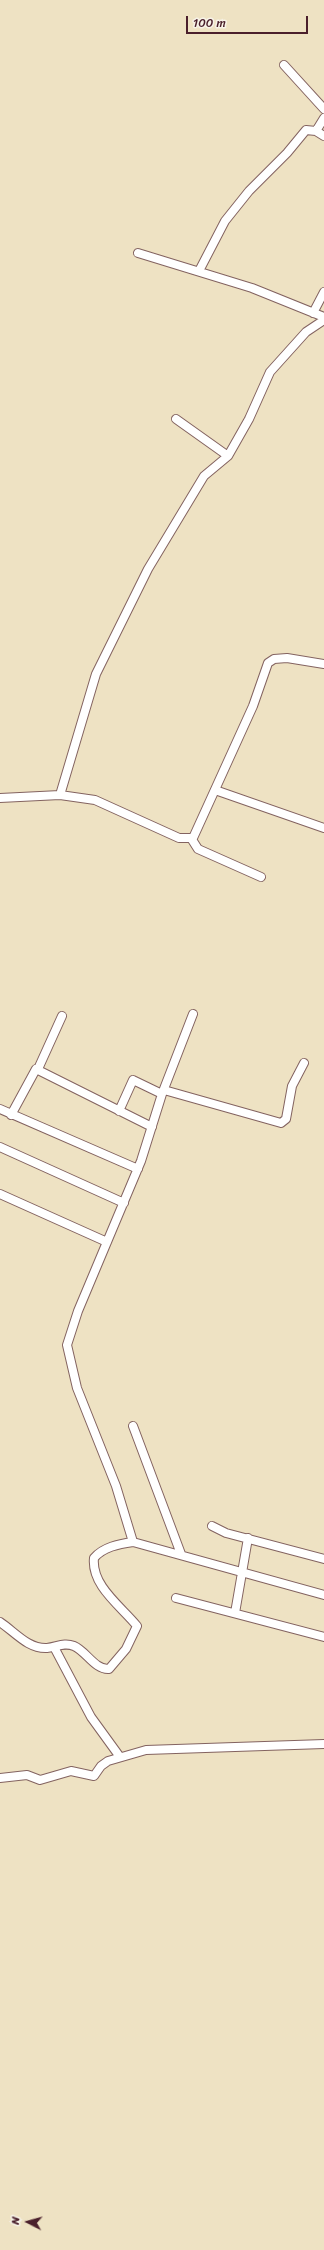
<!DOCTYPE html>
<style>
body{margin:0}
#map{position:relative;width:324px;height:2250px;overflow:hidden;background:#eee2c3;font-family:Sriracha,sans-serif}
canvas{display:block}
.north{position:absolute;left:8px;top:2202px;width:40px;height:40px;-webkit-text-stroke:3px #f7f3e8;paint-order:stroke;rotate:276deg;font-size:11px;font-weight:700;line-height:16px;text-align:center;color:#4a1f2b}
.north::after{content:'';display:block;margin:auto;width:14px;height:18px;background:#4a1f2b;clip-path:polygon(50% 0,100% 100%,50% 72%,0 100%)}
.scale{position:absolute;left:186px;top:16px;width:122px;height:18px;box-sizing:border-box;border:2px solid #4a1f2b;border-top:0;padding-left:5px;font-size:12px;line-height:14px;white-space:nowrap;color:#4a1f2b;-webkit-text-stroke:3px #f7f3e8;paint-order:stroke}
</style>
<div id="map">
<canvas width="324" height="2250"></canvas>
<div class="north">N</div>
<div class="scale">100 m</div>
</div>
<script>
const context = document.querySelector('canvas').getContext('2d');
context.lineJoin = 'round';
function trace(path, color, width, dash) {
  context.strokeStyle = color;
  context.lineWidth = width;
  context.lineCap = dash ? 'butt' : 'round';
  context.setLineDash(dash || []);
  context.stroke(path);
}
const street = new Path2D(`
 M 284,65 L 324,109
 M 316,131 L 324,118
 M 138,253 L 252,288 L 324,317
 M 199,271 L 225,221 L 249,191 L 287,153 L 306,130 L 316,131 L 324,136
 M 313,313 L 324,292
 M 176,419 L 228,456
 M 215,790 L 324,828
 M 60,795 L 96,674 L 148,569 L 204,476 L 228,456 L 249,419 L 270,372 L 306,332 L 324,320
 M 0,798 L 60,795 L 95,800 L 179,838 L 193,838 L 253,706 L 268,663 L 274,659 L 287,658 L 324,664
 M 191,838 L 198,849 L 261,877
 M 38,1069 L 62,1016
 M 164,1090 L 281,1123 L 286,1119 L 292,1086 L 304,1063
 M 0,1109 L 138,1169
 M 119,1111 L 133,1080 L 162,1094
 M 11,1115 L 36,1069 L 152,1127
 M 0,1147 L 124,1203
 M 0,1194 L 107,1242
 M 133,1426 L 181,1554
 M 212,1526 L 226,1533 L 324,1559
 M 133,1542 L 116,1486 L 77,1388 L 67,1345 L 78,1311 L 141,1161 L 162,1094 L 193,1014
 M 176,1598 L 324,1637
 M 235,1613 L 248,1538
 M 0,1622 C 15,1632 28,1649 47,1648 C 57,1647 64,1642 74,1646 C 86,1651 95,1670 109,1669 L 126,1649 L 137,1626 C 122,1607 91,1586 94,1558 C 103,1547 119,1544 133,1542 L 324,1595
 M 54,1647 L 91,1717 L 120,1757
 M 0,1778 L 27,1775 L 40,1780 L 71,1771 L 94,1776 L 101,1766 L 108,1761 L 146,1750 L 324,1744`);
trace(street, '#836360', 10);
trace(street, '#fff', 8);
</script>
